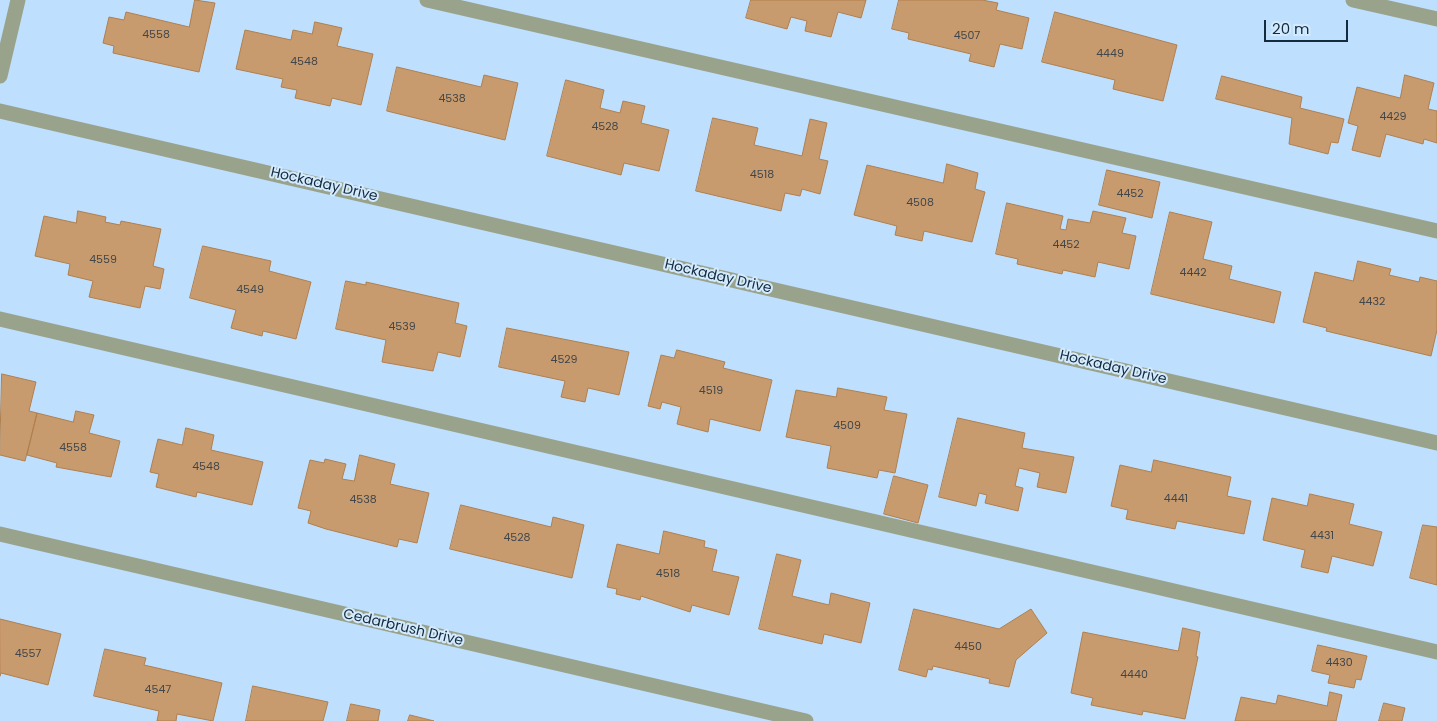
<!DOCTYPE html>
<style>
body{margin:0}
#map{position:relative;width:1437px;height:721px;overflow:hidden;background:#bedffd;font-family:Poppins,sans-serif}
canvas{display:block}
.scale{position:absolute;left:1264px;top:20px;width:84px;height:22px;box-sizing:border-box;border:2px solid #142a3d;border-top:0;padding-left:6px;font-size:15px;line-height:18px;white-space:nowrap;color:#142a3d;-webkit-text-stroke:4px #d4ebff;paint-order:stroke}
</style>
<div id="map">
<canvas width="1437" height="721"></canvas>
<div class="scale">20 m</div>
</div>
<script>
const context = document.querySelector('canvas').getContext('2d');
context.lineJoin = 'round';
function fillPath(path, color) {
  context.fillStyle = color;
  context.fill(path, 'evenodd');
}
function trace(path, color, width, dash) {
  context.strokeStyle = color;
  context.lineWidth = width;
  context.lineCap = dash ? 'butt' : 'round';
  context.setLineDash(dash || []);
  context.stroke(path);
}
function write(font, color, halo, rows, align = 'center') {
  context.font = font + ' Poppins,sans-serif';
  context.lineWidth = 4;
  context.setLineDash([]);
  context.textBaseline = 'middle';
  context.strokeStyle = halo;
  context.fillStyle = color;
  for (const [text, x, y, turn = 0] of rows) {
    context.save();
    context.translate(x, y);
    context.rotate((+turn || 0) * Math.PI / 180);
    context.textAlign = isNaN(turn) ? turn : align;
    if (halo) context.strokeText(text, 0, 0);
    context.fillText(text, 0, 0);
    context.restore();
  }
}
const building = new Path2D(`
 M 195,0 L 215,3 L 199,72 L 113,53 L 114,46 L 103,43 L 109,17 L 124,20 L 126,12 L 189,27 Z
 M 751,0 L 866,0 L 861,18 L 838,12 L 831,37 L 805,31 L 807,21 L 791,17 L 787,29 L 746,18 Z
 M 899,0 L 982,0 L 998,3 L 996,10 L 1029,18 L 1022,49 L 1000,44 L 994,67 L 969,61 L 971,54 L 908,39 L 909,33 L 892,29 Z
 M 1055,12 L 1177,45 L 1163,101 L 1113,89 L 1115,80 L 1042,62 Z
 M 315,22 L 342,28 L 337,46 L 373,54 L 361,105 L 332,98 L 330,106 L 295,98 L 297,90 L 281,87 L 283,79 L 236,69 L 245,30 L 291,40 L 293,30 L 312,34 Z
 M 397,67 L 481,87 L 484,75 L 518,83 L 505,140 L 387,111 Z
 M 1405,75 L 1434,83 L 1428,109 L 1437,111 L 1437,143 L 1424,139 L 1423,144 L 1386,134 L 1380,157 L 1352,150 L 1358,126 L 1348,123 L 1357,87 L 1400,98 Z
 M 1222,76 L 1302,97 L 1300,108 L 1344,119 L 1338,143 L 1331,142 L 1328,154 L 1289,144 L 1292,118 L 1216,99 Z
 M 566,80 L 604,90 L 600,108 L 620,113 L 623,101 L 645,106 L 641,123 L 669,130 L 659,171 L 624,163 L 621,175 L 547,156 Z
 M 713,118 L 758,128 L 754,145 L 802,156 L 810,119 L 827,123 L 819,159 L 828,161 L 820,194 L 802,189 L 800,196 L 785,193 L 781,211 L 696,191 Z
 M 947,164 L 978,173 L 975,189 L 985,192 L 972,242 L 924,231 L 922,241 L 895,235 L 897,226 L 854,215 L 867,165 L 943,183 Z
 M 1107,170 L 1160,182 L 1152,218 L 1099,205 Z
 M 1007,203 L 1063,216 L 1060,229 L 1066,230 L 1068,219 L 1090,223 L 1093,211 L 1126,218 L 1122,233 L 1136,236 L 1129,269 L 1098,262 L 1095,277 L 1063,270 L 1062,274 L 1017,264 L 1018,259 L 996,254 Z
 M 78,211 L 106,217 L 105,222 L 120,225 L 121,221 L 161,229 L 153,266 L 164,269 L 160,289 L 145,286 L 140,308 L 89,297 L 93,281 L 68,275 L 70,264 L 35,256 L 44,216 L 76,223 Z
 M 1170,212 L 1212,222 L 1203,259 L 1232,266 L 1229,279 L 1281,292 L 1274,323 L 1151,294 Z
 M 203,246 L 271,261 L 269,271 L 311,282 L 296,339 L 263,331 L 262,336 L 231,328 L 236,310 L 190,298 Z
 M 1358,261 L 1391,269 L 1389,275 L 1419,282 L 1420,277 L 1437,281 L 1437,330 L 1431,356 L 1326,331 L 1327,328 L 1303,322 L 1315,272 L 1353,281 Z
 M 346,281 L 366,285 L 366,282 L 459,303 L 455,323 L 467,326 L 460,357 L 438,352 L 433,371 L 382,362 L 386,340 L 336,329 Z
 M 507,328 L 629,352 L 619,395 L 588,388 L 585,402 L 561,397 L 565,381 L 499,367 Z
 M 677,350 L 725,362 L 723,368 L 772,380 L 760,431 L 710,419 L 708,432 L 677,424 L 681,407 L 662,402 L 660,409 L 648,406 L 661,355 L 674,358 Z
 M 2,374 L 36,382 L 29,411 L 37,413 L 25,461 L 0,455 Z
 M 838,388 L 887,397 L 884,410 L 907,414 L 895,473 L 879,470 L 877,478 L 827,468 L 831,446 L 786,437 L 796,390 L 836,397 Z
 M 76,411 L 94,415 L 89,433 L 120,441 L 111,477 L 56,467 L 57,463 L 27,455 L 37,413 L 73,422 Z
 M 958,418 L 1025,433 L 1022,448 L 1074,457 L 1066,493 L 1037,487 L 1040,473 L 1019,468 L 1015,486 L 1023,488 L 1018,511 L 985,503 L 987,495 L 979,493 L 976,506 L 939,497 Z
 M 186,428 L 214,435 L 211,450 L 263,462 L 252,505 L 197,492 L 196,497 L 156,487 L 159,474 L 150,472 L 158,439 L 182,445 Z
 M 360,455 L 395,464 L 390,484 L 429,493 L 417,543 L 399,539 L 397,547 L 326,529 L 308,523 L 311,511 L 298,508 L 310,460 L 324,463 L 325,459 L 346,464 L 342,479 L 354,481 Z
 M 1154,460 L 1231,477 L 1227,496 L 1251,501 L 1244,534 L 1177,521 L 1175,529 L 1126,519 L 1128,510 L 1111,506 L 1120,465 L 1151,472 Z
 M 894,476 L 928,485 L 918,523 L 884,514 Z
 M 1310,494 L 1354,504 L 1349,524 L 1382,532 L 1373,566 L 1332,556 L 1328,573 L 1301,567 L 1305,550 L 1263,540 L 1272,498 L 1307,506 Z
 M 461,505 L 551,527 L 553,517 L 584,525 L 572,578 L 450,549 Z
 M 1423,525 L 1437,527 L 1437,585 L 1410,578 Z
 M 664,531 L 705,541 L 704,547 L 717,550 L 712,571 L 739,577 L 729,615 L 692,605 L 690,612 L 641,596 L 640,600 L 616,594 L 617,589 L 607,587 L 617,544 L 659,554 Z
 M 777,554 L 801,560 L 792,596 L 829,605 L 831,593 L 870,603 L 861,643 L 824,634 L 822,644 L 759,629 Z
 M 914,609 L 999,629 L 1031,609 L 1047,633 L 1016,660 L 1009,687 L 989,683 L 990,679 L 933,666 L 932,670 L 928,669 L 926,677 L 899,670 Z
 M 0,619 L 61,634 L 48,685 L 1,673 L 0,676 Z
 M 1183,628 L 1200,632 L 1196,656 L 1198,657 L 1185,719 L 1143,711 L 1142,715 L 1091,705 L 1093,698 L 1071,693 L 1083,632 L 1178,651 Z
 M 1318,645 L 1367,656 L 1361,680 L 1356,679 L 1354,688 L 1328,683 L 1330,675 L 1312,671 Z
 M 105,649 L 146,658 L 144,665 L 222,683 L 213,721 L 177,714 L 176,721 L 157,721 L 159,711 L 94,696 Z
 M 253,686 L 328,702 L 323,721 L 246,721 Z
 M 1330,692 L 1342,695 L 1336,721 L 1235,721 L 1241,697 L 1276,704 L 1278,695 L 1327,706 Z
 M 1384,703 L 1405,708 L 1402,721 L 1379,721 Z
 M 351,704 L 380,710 L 378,721 L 347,721 Z
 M 410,715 L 434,721 L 408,721 Z`);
const minor = new Path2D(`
 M 427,0 L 1437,231
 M 1353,0 L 1437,19
 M 0,76 L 18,0
 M 0,111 L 1437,443
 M 0,319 L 1437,652
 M 0,534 L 806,721`);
const numberNames = [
 ["4558",156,35],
 ["4507",967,36],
 ["4449",1110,54],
 ["4548",304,62],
 ["4538",452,99],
 ["4429",1393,117],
 ["4528",605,127],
 ["4518",762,175],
 ["4452",1130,194],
 ["4508",920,203],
 ["4452",1066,245],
 ["4559",103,260],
 ["4442",1193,273],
 ["4549",250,290],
 ["4432",1372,302],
 ["4539",402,327],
 ["4529",564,360],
 ["4519",711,391],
 ["4509",847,426],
 ["4558",73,448],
 ["4548",206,467],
 ["4441",1176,499],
 ["4538",363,500],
 ["4431",1322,536],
 ["4528",517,538],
 ["4518",668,574],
 ["4450",968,647],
 ["4557",28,654],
 ["4430",1339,663],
 ["4440",1134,675],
 ["4547",158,690]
];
const streetNames = [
 ["Hockaday Drive",324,185,13],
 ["Hockaday Drive",718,277,13],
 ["Hockaday Drive",1113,368,13],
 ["Cedarbrush Drive",403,628,13]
];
fillPath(building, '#c89b6f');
trace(building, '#b07f4d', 1);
trace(minor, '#99a38b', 15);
write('11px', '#41464a', null, numberNames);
write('14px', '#142a3d', '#d4ebff', streetNames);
</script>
